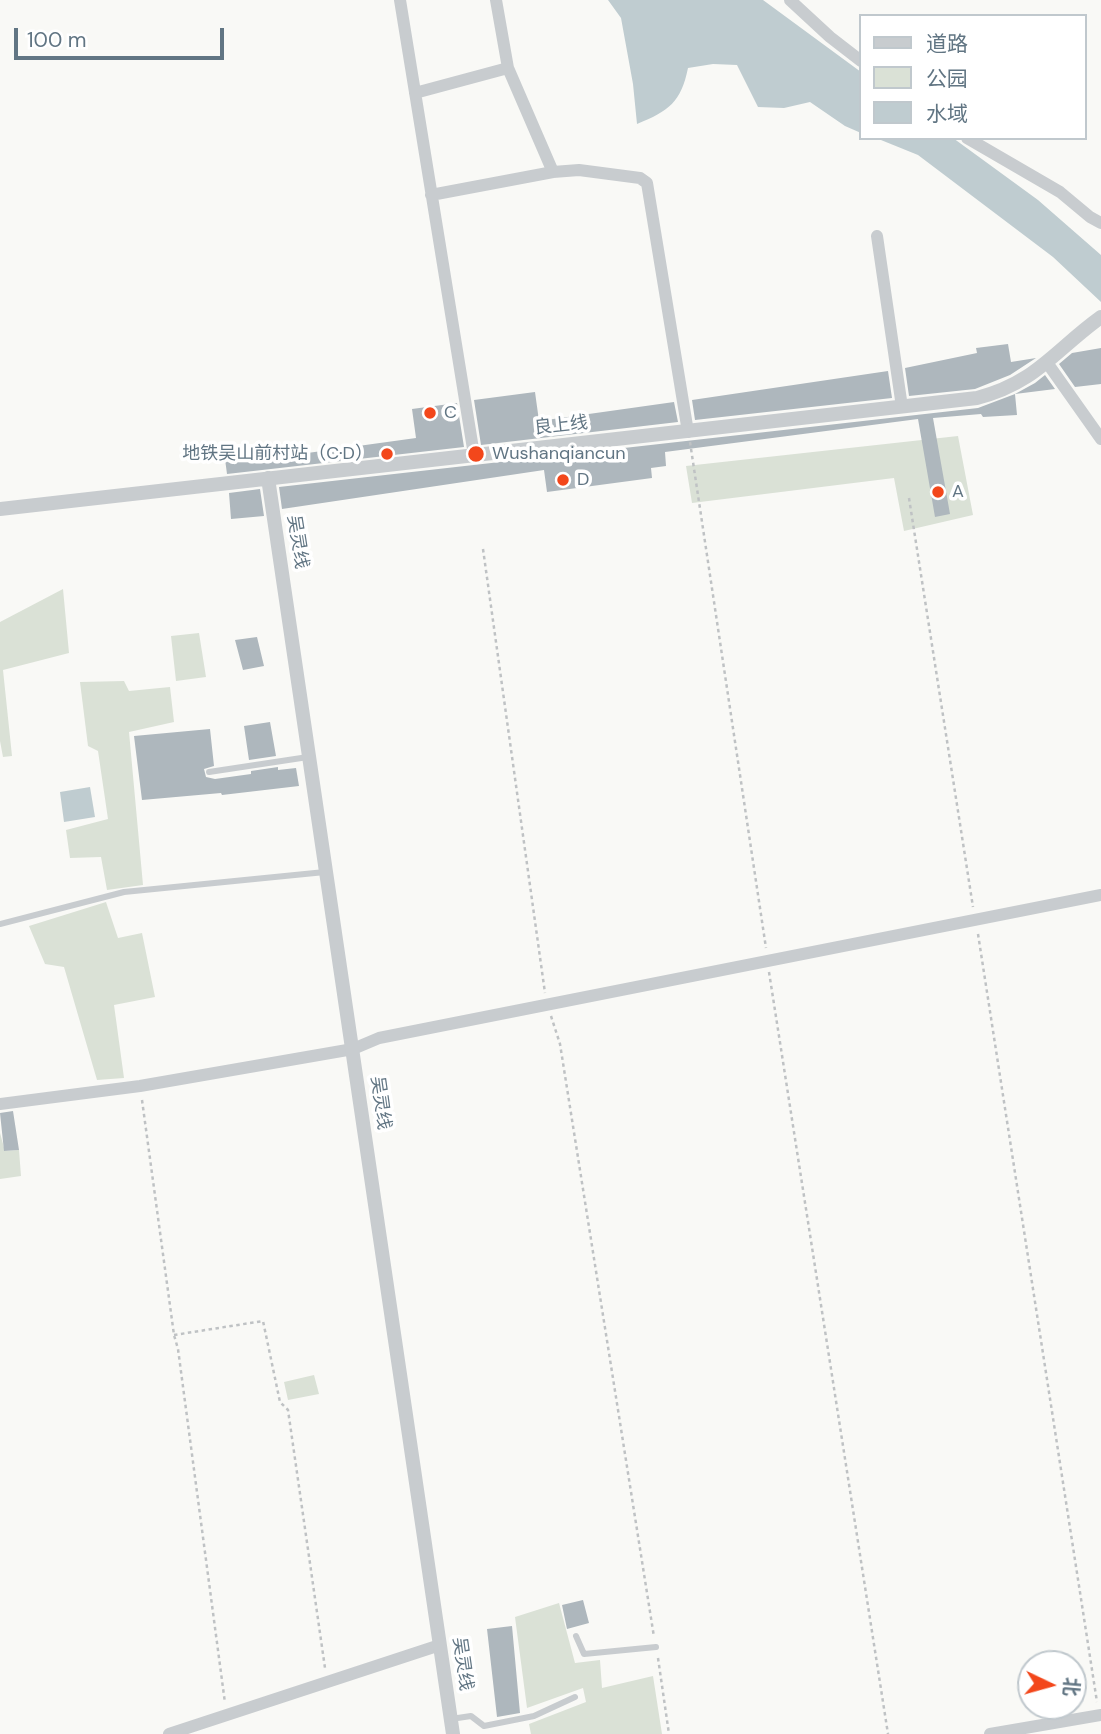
<!DOCTYPE html>
<meta charset="utf-8">
<style>
body{margin:0}
#map{position:relative;width:1101px;height:1734px;overflow:hidden;background:#f9f9f6;font-family:"DM Sans","Noto Sans SC",sans-serif}
canvas{display:block}
.legend{position:absolute;left:859px;top:14px;width:228px;height:126px;box-sizing:border-box;background:#fff;border:2px solid #c0c8cd;margin:0;padding:9px 12px;list-style:none;font-size:21px;color:#617583}
.legend li{display:flex;align-items:center;gap:14px;height:35px}
.legend b{width:35px;border:2px solid #c0c8cd}
.north{position:absolute;left:1017px;top:1650px;width:70px;height:70px;box-sizing:border-box;background:#fff;border:2px solid #c0c8cd;border-radius:50%;rotate:95deg;font-size:19px;font-weight:700;line-height:28px;text-align:center;color:#617583}
.north::after{content:'';display:block;margin:auto;width:24px;height:32px;background:#f3471b;clip-path:polygon(50% 0,100% 100%,50% 72%,0 100%)}
.scale{position:absolute;left:14px;top:28px;width:210px;height:32px;box-sizing:border-box;border:4px solid #617583;border-top:0;padding-left:9px;font-size:21px;line-height:24px;white-space:nowrap;color:#617583;-webkit-text-stroke:5px #fff;paint-order:stroke}
</style>
<div id="map">
<canvas width="1101" height="1734"></canvas>
<ul class="legend">
<li><b style="height:9px;background:#c8cccf"></b>道路</li>
<li><b style="height:19px;background:#dae1d6"></b>公园</li>
<li><b style="height:19px;background:#bfccd0"></b>水域</li>
</ul>
<div class="north">北</div>
<div class="scale">100 m</div>
</div>
<script>
const context = document.querySelector('canvas').getContext('2d');
context.lineJoin = 'round';
function fillPath(path, color) {
  context.fillStyle = color;
  context.fill(path, 'evenodd');
}
function trace(path, color, width, dash) {
  context.strokeStyle = color;
  context.lineWidth = width;
  context.lineCap = dash ? 'butt' : 'round';
  context.setLineDash(dash || []);
  context.stroke(path);
}
function write(font, color, halo, rows, align = 'center') {
  context.font = font + ' "DM Sans","Noto Sans SC",sans-serif';
  context.lineWidth = 7;
  context.setLineDash([]);
  context.textBaseline = 'middle';
  context.strokeStyle = halo;
  context.fillStyle = color;
  for (const [text, x, y, turn = 0] of rows) {
    context.save();
    context.translate(x, y);
    context.rotate((+turn || 0) * Math.PI / 180);
    context.textAlign = isNaN(turn) ? turn : align;
    if (halo) context.strokeText(text, 0, 0);
    context.fillText(text, 0, 0);
    context.restore();
  }
}
const green = new Path2D(`
 M 958,436 L 973,515 L 904,531 L 894,478 L 692,503 L 686,466 Z
 M 63,589 L 69,653 L 3,670 L 12,756 L 3,757 L 0,741 L 0,622 Z
 M 199,633 L 206,677 L 176,681 L 171,636 Z
 M 124,681 L 129,691 L 170,687 L 174,722 L 129,732 L 143,885 L 107,890 L 101,857 L 70,858 L 66,830 L 108,819 L 98,751 L 88,746 L 80,682 Z
 M 106,902 L 118,938 L 142,933 L 155,997 L 114,1005 L 124,1078 L 97,1080 L 64,967 L 45,964 L 29,926 Z
 M 0,1133 L 5,1151 L 19,1150 L 21,1176 L 0,1179 Z
 M 314,1375 L 319,1394 L 288,1400 L 284,1382 Z
 M 559,1603 L 575,1663 L 600,1660 L 602,1688 L 653,1676 L 662,1734 L 531,1734 L 529,1724 L 586,1702 L 583,1688 L 527,1708 L 515,1617 Z`);
const water = new Path2D(`
 M 608,0 L 763,0 L 861,72 L 861,133 L 845,126 L 810,102 L 784,108 L 758,107 L 737,65 L 713,64 L 688,68 C 681,102 669,111 637,124 L 633,84 L 621,18 Z
 M 876,138 L 953,138 L 1038,200 L 1101,255 L 1101,302 L 1053,257 L 918,155 Z
 M 90,787 L 95,817 L 64,822 L 60,792 Z`);
const building = new Path2D(`
 M 1008,344 L 1011,362 L 1036,358 L 1010,375 L 975,389 L 909,396 L 905,368 L 977,353 L 976,348 Z
 M 1101,348 L 1101,384 L 1075,387 L 1059,364 L 1072,353 Z
 M 888,371 L 892,398 L 695,420 L 692,400 Z
 M 1045,375 L 1055,389 L 1015,394 L 1035,383 Z
 M 535,392 L 539,421 L 674,402 L 678,422 L 481,445 L 474,400 Z
 M 1015,394 L 1017,415 L 983,417 L 981,414 L 933,418 L 950,514 L 935,517 L 918,419 L 665,452 L 666,466 L 651,468 L 652,478 L 547,492 L 544,470 L 282,509 L 279,487 L 978,408 Z
 M 457,403 L 464,447 L 227,474 L 225,459 L 262,454 L 264,459 L 416,438 L 412,409 Z
 M 260,489 L 264,516 L 231,519 L 229,493 Z
 M 257,637 L 264,666 L 243,670 L 235,640 Z
 M 270,722 L 276,756 L 249,760 L 244,726 Z
 M 210,729 L 214,766 L 204,769 L 206,777 L 215,779 L 251,774 L 251,771 L 278,767 L 278,770 L 296,768 L 299,786 L 222,795 L 221,793 L 142,800 L 134,736 Z
 M 13,1111 L 19,1150 L 4,1151 L 0,1113 Z
 M 583,1600 L 589,1623 L 567,1629 L 562,1605 Z
 M 512,1626 L 520,1713 L 497,1717 L 487,1629 Z`);
const path = new Path2D(`
 M 690,442 L 766,948
 M 909,498 L 973,907
 M 483,549 L 545,993
 M 978,934 L 1097,1702
 M 769,972 L 888,1734
 M 551,1016 L 560,1044 L 654,1637
 M 142,1100 L 174,1335 L 178,1349 L 225,1703
 M 174,1335 L 263,1321 L 280,1402 L 288,1410 L 325,1668
 M 658,1658 L 669,1734`);
const service = new Path2D(`
 M 209,772 L 308,757
 M 0,924 L 124,892 L 325,872
 M 576,1636 L 584,1654 L 656,1647
 M 451,1719 L 471,1716 L 484,1726 L 534,1716 L 575,1697`);
const minor = new Path2D(`
 M 400,0 L 474,455
 M 496,0 L 508,68 L 553,172
 M 790,0 L 830,37 L 861,61
 M 415,93 L 508,68
 M 967,138 L 1060,192 L 1090,217 L 1101,223
 M 431,195 L 553,172 L 579,170 L 640,178 L 647,183 L 688,432
 M 877,236 L 902,407
 M 1048,364 L 1101,439
 M 0,1104 L 140,1086 L 353,1049 L 379,1038 L 1101,895
 M 169,1734 L 440,1645
 M 990,1734 L 1101,1715`);
const tertiary = new Path2D(`
 M 268,478 L 453,1734
 M 0,509 L 977,398 C 1036,383 1055,350 1101,317`);
const markers = [
 [430,413,7,"#f3471b"],
 [387,454,7,"#f3471b"],
 [476,454,9,"#f3471b"],
 [563,480,7,"#f3471b"],
 [938,492,7,"#f3471b"]
];
const poiNames = [
 ["C",444,413],
 ["地铁吴山前村站（C·D）",373,454,"right"],
 ["Wushanqiancun",492,454],
 ["D",577,480],
 ["A",952,492]
];
const streetNames = [
 ["良上线",561,426,-6],
 ["吴灵线",297,542,81],
 ["吴灵线",380,1103,82],
 ["吴灵线",462,1664,82]
];
fillPath(green, '#dae1d6');
fillPath(water, '#bfccd0');
fillPath(building, '#aeb7bd');
trace(path, '#bfc2c4', 2.5, [3.5, 3.5]);
trace(service, '#c8cccf', 6);
trace(minor, '#c8cccf', 12);
trace(tertiary, '#c8cccf', 14);
for (const [x, y, r, color] of markers) {
  const dot = new Path2D();
  dot.arc(x, y, r, 0, 2 * Math.PI);
  context.fillStyle = color;
  context.fill(dot);
  trace(dot, '#fff', 2.5);
}
write('18px', '#617583', '#fff', poiNames, 'left');
write('18px', '#617583', '#fff', streetNames);
</script>
